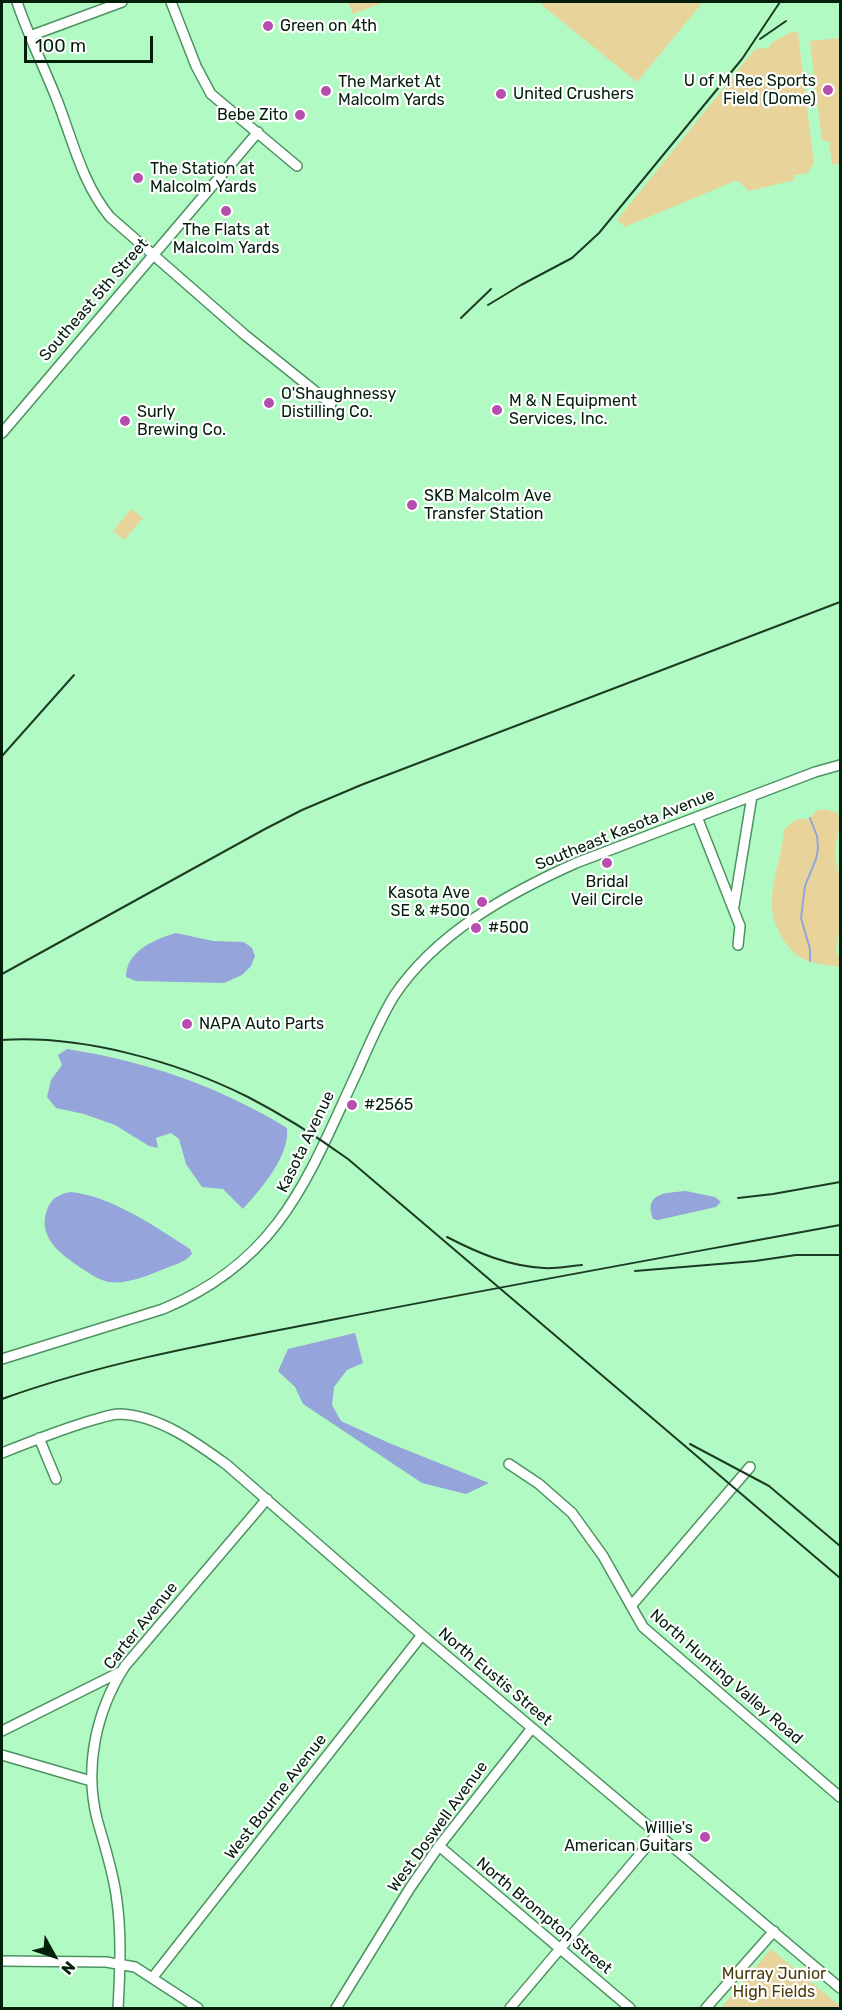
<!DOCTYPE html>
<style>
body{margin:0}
#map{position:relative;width:842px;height:2010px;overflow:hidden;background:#b2fac3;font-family:Rubik,sans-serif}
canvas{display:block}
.frame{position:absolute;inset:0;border:3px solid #031f0c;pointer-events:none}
.north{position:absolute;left:24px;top:1926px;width:60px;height:60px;-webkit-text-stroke:4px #fff;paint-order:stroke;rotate:130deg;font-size:16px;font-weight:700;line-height:24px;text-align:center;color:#031f0c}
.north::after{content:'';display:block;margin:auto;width:21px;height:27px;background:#031f0c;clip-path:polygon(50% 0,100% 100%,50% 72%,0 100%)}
.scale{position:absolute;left:24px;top:36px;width:129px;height:27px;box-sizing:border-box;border:3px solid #031f0c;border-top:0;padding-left:8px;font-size:18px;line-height:21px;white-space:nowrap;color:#031f0c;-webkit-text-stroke:4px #fff;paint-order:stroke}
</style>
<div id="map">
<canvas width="842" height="2010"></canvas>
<div class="frame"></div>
<div class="north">N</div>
<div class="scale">100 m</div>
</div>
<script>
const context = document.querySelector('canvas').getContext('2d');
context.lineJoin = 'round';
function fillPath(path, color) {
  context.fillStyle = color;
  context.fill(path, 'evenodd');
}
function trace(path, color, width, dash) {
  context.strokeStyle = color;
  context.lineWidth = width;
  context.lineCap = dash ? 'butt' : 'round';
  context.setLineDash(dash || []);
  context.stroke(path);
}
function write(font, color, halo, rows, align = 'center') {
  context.font = font + ' Rubik,sans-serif';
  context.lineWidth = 4.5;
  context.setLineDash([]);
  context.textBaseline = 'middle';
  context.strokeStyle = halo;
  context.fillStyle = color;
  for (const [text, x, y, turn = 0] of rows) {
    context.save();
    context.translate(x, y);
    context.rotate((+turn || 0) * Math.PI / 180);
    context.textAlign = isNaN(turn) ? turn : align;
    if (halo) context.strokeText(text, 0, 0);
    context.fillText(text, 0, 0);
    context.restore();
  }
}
const green = new Path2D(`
 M 348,2 L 384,2 L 353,14 Z
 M 541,2 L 703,2 L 637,82 L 544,7 Z
 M 793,31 L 798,33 L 814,164 L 806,174 L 794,175 L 795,180 L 749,191 L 739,182 L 735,181 L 625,227 L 617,220 L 755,49 L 769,48 L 771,43 Z
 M 840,38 L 840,163 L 832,165 L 829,141 L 822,141 L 810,41 Z
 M 131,509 L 143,518 L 124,540 L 113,531 Z
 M 825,809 L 838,813 C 842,828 835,840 835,854 C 836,864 840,873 840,881 C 842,904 841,929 836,951 L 840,958 L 840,967 C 828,965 813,964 803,959 C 794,954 788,947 783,939 C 759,901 781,869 784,830 L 795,820 L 810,818 L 816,811 Z
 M 771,1949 L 840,2006 L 840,2008 L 721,2008 Z`);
const water = new Path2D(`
 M 176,933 L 213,941 L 244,942 L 252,948 L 255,956 L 251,966 L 242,975 L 224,983 L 136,981 L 126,977 C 126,951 155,939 176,933 Z
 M 67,1049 C 145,1061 219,1086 287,1128 C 290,1156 261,1189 243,1209 L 223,1189 L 202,1187 L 186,1164 L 179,1139 L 171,1133 L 156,1138 L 158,1148 L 149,1146 L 115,1125 L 84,1114 L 56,1108 L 47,1097 L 51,1080 L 62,1065 L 58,1055 Z
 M 686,1191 L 715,1197 L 721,1202 L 716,1207 L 658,1220 L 653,1219 C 643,1192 667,1193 686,1191 Z
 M 71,1192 C 111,1196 156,1227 190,1249 L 192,1254 C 185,1263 170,1266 159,1271 C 145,1277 121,1286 105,1281 C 97,1279 89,1273 81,1268 C 61,1254 37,1238 47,1210 C 51,1198 59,1194 71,1192 Z
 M 355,1333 L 363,1363 L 347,1370 L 334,1387 L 332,1405 L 341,1421 L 389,1443 L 489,1483 L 466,1494 L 422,1483 L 303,1404 L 295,1387 L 278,1371 L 288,1349 Z`);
const stream = new Path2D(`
 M 810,818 L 817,836 L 818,848 L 816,859 L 805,886 L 801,918 L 810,949 L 810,961`);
const minor = new Path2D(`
 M 17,2 C 28,35 44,67 57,100 C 73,141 82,183 110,217 L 245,335 L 331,404
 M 171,2 L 196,66 L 211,94 L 297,166
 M 30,36 L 122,2
 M 2,433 L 258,132
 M 697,817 L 740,926 L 738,945
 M 734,906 L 752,796
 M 2,1359 L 163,1309 C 281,1260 308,1177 358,1070 C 369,1045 380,1019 394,996 C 436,933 509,893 576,863 L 815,772 L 840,765
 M 39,1438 L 56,1479
 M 2,1453 C 32,1441 62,1429 93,1420 C 101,1418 111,1414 120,1414 C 158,1415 197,1443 227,1465 L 422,1635 L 840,1988
 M 509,1464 L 539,1484 L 572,1513 L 603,1556 L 643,1627 L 840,1797
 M 631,1606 L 750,1467
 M 2,1731 L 120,1672
 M 2,1755 L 91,1781
 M 439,1846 L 630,2008
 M 2,1961 L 106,1962 L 135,1967 L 198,2008
 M 153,1977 L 422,1635
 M 118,2008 C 120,1971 122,1932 116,1894 C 112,1868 104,1844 97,1819 C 84,1767 96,1711 125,1666 L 267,1499
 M 336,2008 L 410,1888 L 439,1846 L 532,1728
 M 510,2008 L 658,1833
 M 706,2008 L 774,1931`);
const rail = new Path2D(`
 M 760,39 L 786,21
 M 488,305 L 521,285 L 572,258 L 599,233 L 742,59 L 780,2
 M 461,318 L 491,289
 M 2,756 L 74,675
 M 2,974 L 265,829 L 302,810 L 361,785 L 840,602
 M 2,1040 C 82,1035 176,1061 248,1097 C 283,1115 316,1136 348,1159 L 840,1578
 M 738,1198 L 773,1194 L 840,1182
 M 447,1237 C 478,1253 508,1266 544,1268 C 556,1269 569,1266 582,1265
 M 635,1271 L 755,1261 L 796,1255 L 840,1255
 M 2,1399 C 110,1360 223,1341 336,1319 C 504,1286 672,1256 840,1225
 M 690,1444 L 769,1486 L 840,1546`);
const markers = [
 [268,26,6,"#b74dae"],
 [828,90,6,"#b74dae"],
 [326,91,6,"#b74dae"],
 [501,94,6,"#b74dae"],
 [300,115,6,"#b74dae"],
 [138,178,6,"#b74dae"],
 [226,211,6,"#b74dae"],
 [269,403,6,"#b74dae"],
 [497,410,6,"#b74dae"],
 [125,421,6,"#b74dae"],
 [412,505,6,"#b74dae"],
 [607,863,6,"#b74dae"],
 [482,902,6,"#b74dae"],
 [476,928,6,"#b74dae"],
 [187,1024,6,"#b74dae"],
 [352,1105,6,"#b74dae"],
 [705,1837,6,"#b74dae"]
];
const poiNames = [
 ["Green on 4th",280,26],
 ["U of M Rec Sports",816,81,"right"],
 ["Field (Dome)",816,99,"right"],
 ["The Market At",338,82],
 ["Malcolm Yards",338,100],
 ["United Crushers",513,94],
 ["Bebe Zito",288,115,"right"],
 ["The Station at",150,169],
 ["Malcolm Yards",150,187],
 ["The Flats at",226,230,"center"],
 ["Malcolm Yards",226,248,"center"],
 ["O'Shaughnessy",281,394],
 ["Distilling Co.",281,412],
 ["M & N Equipment",509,401],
 ["Services, Inc.",509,419],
 ["Surly",137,412],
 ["Brewing Co.",137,430],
 ["SKB Malcolm Ave",424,496],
 ["Transfer Station",424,514],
 ["Bridal",607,882,"center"],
 ["Veil Circle",607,900,"center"],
 ["Kasota Ave",470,893,"right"],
 ["SE & #500",470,911,"right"],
 ["#500",488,928],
 ["NAPA Auto Parts",199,1024],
 ["#2565",364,1105],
 ["Willie's",693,1828,"right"],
 ["American Guitars",693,1846,"right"]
];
const streetNames = [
 ["Southeast 5th Street",94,300,-49],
 ["Southeast Kasota Avenue",625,830,-22],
 ["Kasota Avenue",306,1142,-64],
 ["Carter Avenue",141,1626,-51],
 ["North Eustis Street",495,1677,40],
 ["North Hunting Valley Road",726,1677,41],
 ["West Bourne Avenue",276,1797,-52],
 ["West Doswell Avenue",438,1827,-54],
 ["North Brompton Street",544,1916,40]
];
const parkNames = [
 ["Murray Junior",774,1974],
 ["High Fields",774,1992]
];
fillPath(green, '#e8d49b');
fillPath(water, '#95a5dc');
trace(stream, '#95a5dc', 2);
trace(minor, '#4d9261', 12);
trace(minor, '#fff', 9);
trace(rail, '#1a3c24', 2);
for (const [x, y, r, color] of markers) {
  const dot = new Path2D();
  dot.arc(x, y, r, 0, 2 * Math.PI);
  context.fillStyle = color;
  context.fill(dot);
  trace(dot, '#fff', 2);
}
write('16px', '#031f0c', '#fff', poiNames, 'left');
write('16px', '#031f0c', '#fff', streetNames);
write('16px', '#4b3c0a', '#fff', parkNames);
</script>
